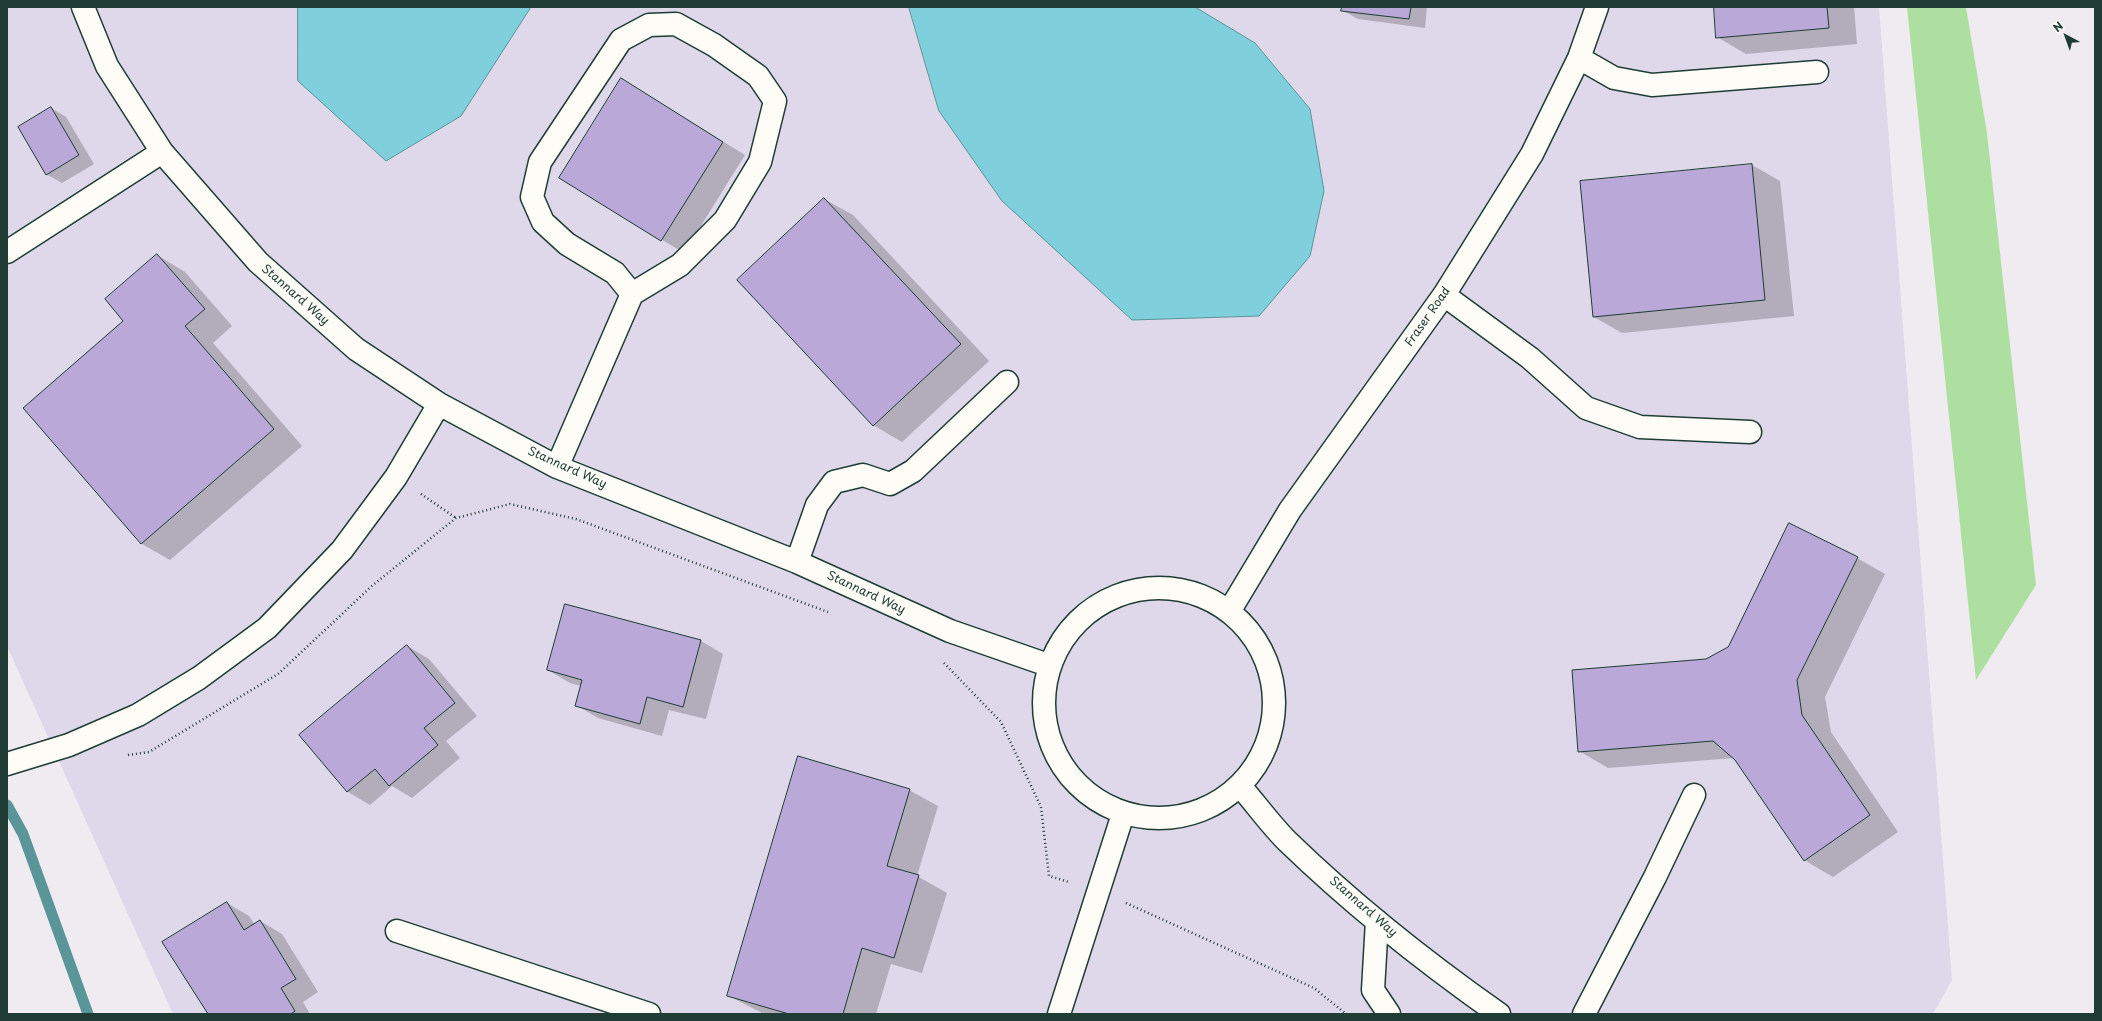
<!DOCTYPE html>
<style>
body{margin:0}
#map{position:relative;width:2102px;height:1021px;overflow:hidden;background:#efebf1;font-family:"Playpen Sans",sans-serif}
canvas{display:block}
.frame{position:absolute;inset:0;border:8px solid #1f3d34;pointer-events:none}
.north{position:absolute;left:2046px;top:16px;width:40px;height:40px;-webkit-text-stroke:3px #fdfcf7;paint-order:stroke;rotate:319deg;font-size:11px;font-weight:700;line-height:16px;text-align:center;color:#1f3d34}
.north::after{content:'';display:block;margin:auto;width:14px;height:18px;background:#1f3d34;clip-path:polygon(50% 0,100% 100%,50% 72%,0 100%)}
</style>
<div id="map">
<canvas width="2102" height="1021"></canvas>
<div class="frame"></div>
<div class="north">N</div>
</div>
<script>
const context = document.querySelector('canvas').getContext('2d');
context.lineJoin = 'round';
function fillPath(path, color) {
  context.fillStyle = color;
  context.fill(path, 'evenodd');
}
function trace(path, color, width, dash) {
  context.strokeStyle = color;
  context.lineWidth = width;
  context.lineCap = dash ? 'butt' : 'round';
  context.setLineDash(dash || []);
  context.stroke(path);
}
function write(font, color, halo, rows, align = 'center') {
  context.font = font + ' "Playpen Sans",sans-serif';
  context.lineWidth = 3;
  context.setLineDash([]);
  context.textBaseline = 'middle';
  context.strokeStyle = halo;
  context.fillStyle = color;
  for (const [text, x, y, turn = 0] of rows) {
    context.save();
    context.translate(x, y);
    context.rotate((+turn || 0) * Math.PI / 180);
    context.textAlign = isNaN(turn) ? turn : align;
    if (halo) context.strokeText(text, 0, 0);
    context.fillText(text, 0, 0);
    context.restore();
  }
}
const built = new Path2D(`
 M 7,7 L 1879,7 L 1952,980 L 1933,1014 L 173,1014 L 7,646 Z`);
const green = new Path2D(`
 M 1907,7 L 1966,7 L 1987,133 L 2036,585 L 1976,680 Z`);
const water = new Path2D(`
 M 298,7 L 531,7 L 461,116 L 386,161 L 298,81 Z
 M 909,7 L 1195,7 L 1255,43 L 1310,109 L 1324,191 L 1310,256 L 1259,316 L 1132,320 L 1002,201 L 939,111 Z`);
const shadow = new Path2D(`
 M 1343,7 L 1427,7 L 1425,28 L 1358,19 L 1342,10 Z
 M 1715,7 L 1854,7 L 1857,44 L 1746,54 L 1717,37 Z
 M 644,93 L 745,155 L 684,253 L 560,178 Z
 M 51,108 L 66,117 L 94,164 L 62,183 L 46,174 Z
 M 1752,165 L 1780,181 L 1794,316 L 1622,333 L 1594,317 Z
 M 824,199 L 853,215 L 989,361 L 902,442 L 873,425 Z
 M 157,255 L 185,272 L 232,326 L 213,343 L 302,446 L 170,560 L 142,544 L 24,408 L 125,321 Z
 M 1857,558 L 1885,574 L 1825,697 L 1831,732 L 1898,832 L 1833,877 L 1804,860 L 1734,758 L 1608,768 L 1579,751 L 1706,660 L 1729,647 Z
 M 566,605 L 701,641 L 723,654 L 706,719 L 669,710 L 662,736 L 598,718 L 576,705 L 581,686 L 570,683 L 548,670 Z
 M 407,646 L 429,659 L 477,716 L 446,741 L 460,758 L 412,798 L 392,786 L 370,805 L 348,792 L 300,735 Z
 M 909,790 L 938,806 L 917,876 L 947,893 L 922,973 L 891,964 L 876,1014 L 764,1014 L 729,996 Z
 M 227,903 L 249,916 L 255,925 L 260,921 L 282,934 L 318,992 L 303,1002 L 310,1014 L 209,1014 Z`);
const stream = new Path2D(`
 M 7,805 L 23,834 L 88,1014`);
const building = new Path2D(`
 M 1342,7 L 1411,7 L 1409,19 L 1341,11 Z
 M 1714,7 L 1827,7 L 1829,28 L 1716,38 Z
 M 621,78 L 723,142 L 661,241 L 559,178 Z
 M 51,107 L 79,155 L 46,175 L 18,127 Z
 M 1752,164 L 1765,300 L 1593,317 L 1580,181 Z
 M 824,198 L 961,344 L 873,426 L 737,280 Z
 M 157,254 L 205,309 L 185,326 L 274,429 L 141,544 L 23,408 L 123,321 L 105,299 Z
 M 1789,523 L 1858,557 L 1797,680 L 1802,715 L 1870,815 L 1804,861 L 1735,760 L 1713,741 L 1578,752 L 1572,670 L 1706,659 L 1728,647 Z
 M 565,604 L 701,640 L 683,707 L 647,697 L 640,724 L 575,706 L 582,680 L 547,670 Z
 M 407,645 L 455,703 L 424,728 L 438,745 L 389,786 L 375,769 L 347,792 L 299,735 Z
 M 798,756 L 910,789 L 887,866 L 919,875 L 894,958 L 862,948 L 843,1014 L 789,1014 L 727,996 Z
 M 227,902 L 244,930 L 260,920 L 296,979 L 281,988 L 295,1011 L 291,1014 L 208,1014 L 162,942 Z`);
const path = new Path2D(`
 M 421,494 L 456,518
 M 944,663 L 1001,722 L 1041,807 L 1049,876 L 1069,882
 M 128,755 L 149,752 L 278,674 L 373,585 L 456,518 L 510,504 L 576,519 L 828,612
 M 1126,903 L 1314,988 L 1346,1014`);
const minor = new Path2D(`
 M 83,7 L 107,66 L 162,152 L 258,262 L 356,349 L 439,404 L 557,467 L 797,562 L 950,631 L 1048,665
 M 1579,58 L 1614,78 L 1652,85 L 1817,72
 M 7,252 L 162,152
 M 1444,295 L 1530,358 L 1586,408 L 1640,427 L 1750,432
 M 557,467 L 632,294 L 680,265 L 725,220 L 760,162 L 775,101 L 758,76 L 714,45 L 676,24 L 649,25 L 621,40 L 540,162 L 532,197 L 543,222 L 567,244 L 615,273 L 632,294
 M 797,562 L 817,505 L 834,482 L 863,475 L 890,484 L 913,471 L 1007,382
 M1044 703a115 115 0 1 1 230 0a115 115 0 1 1-230 0Z
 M 1230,610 L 1290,510 L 1444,295 L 1532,154 L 1579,58 L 1597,7
 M 7,764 L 69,745 L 138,715 L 199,678 L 267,628 L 342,550 L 396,477 L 439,404
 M 1240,786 C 1256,804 1270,824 1287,841 C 1352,904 1425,962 1499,1014
 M 1377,921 L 1373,990 L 1389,1014
 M 397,931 L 649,1014
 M 1059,1014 L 1123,814
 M 1584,1014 L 1655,877 L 1694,795`);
const streetNames = [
 ["Stannard Way",295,295,41],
 ["Fraser Road",1428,317,-55],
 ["Stannard Way",567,468,24],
 ["Stannard Way",866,593,25],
 ["Stannard Way",1363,907,41]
];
fillPath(built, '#dfd7ea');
fillPath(green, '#addfa0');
fillPath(water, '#80cfdd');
trace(water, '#599599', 1);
fillPath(shadow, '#0003');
trace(stream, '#599599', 11);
fillPath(building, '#b9a8d8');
trace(building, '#1f3d34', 1);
trace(minor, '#1f3d34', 25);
trace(path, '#1f3d34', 2.5, [1, 3]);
trace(minor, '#fdfcf7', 22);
write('12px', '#1f3d34', '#fdfcf7', streetNames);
</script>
